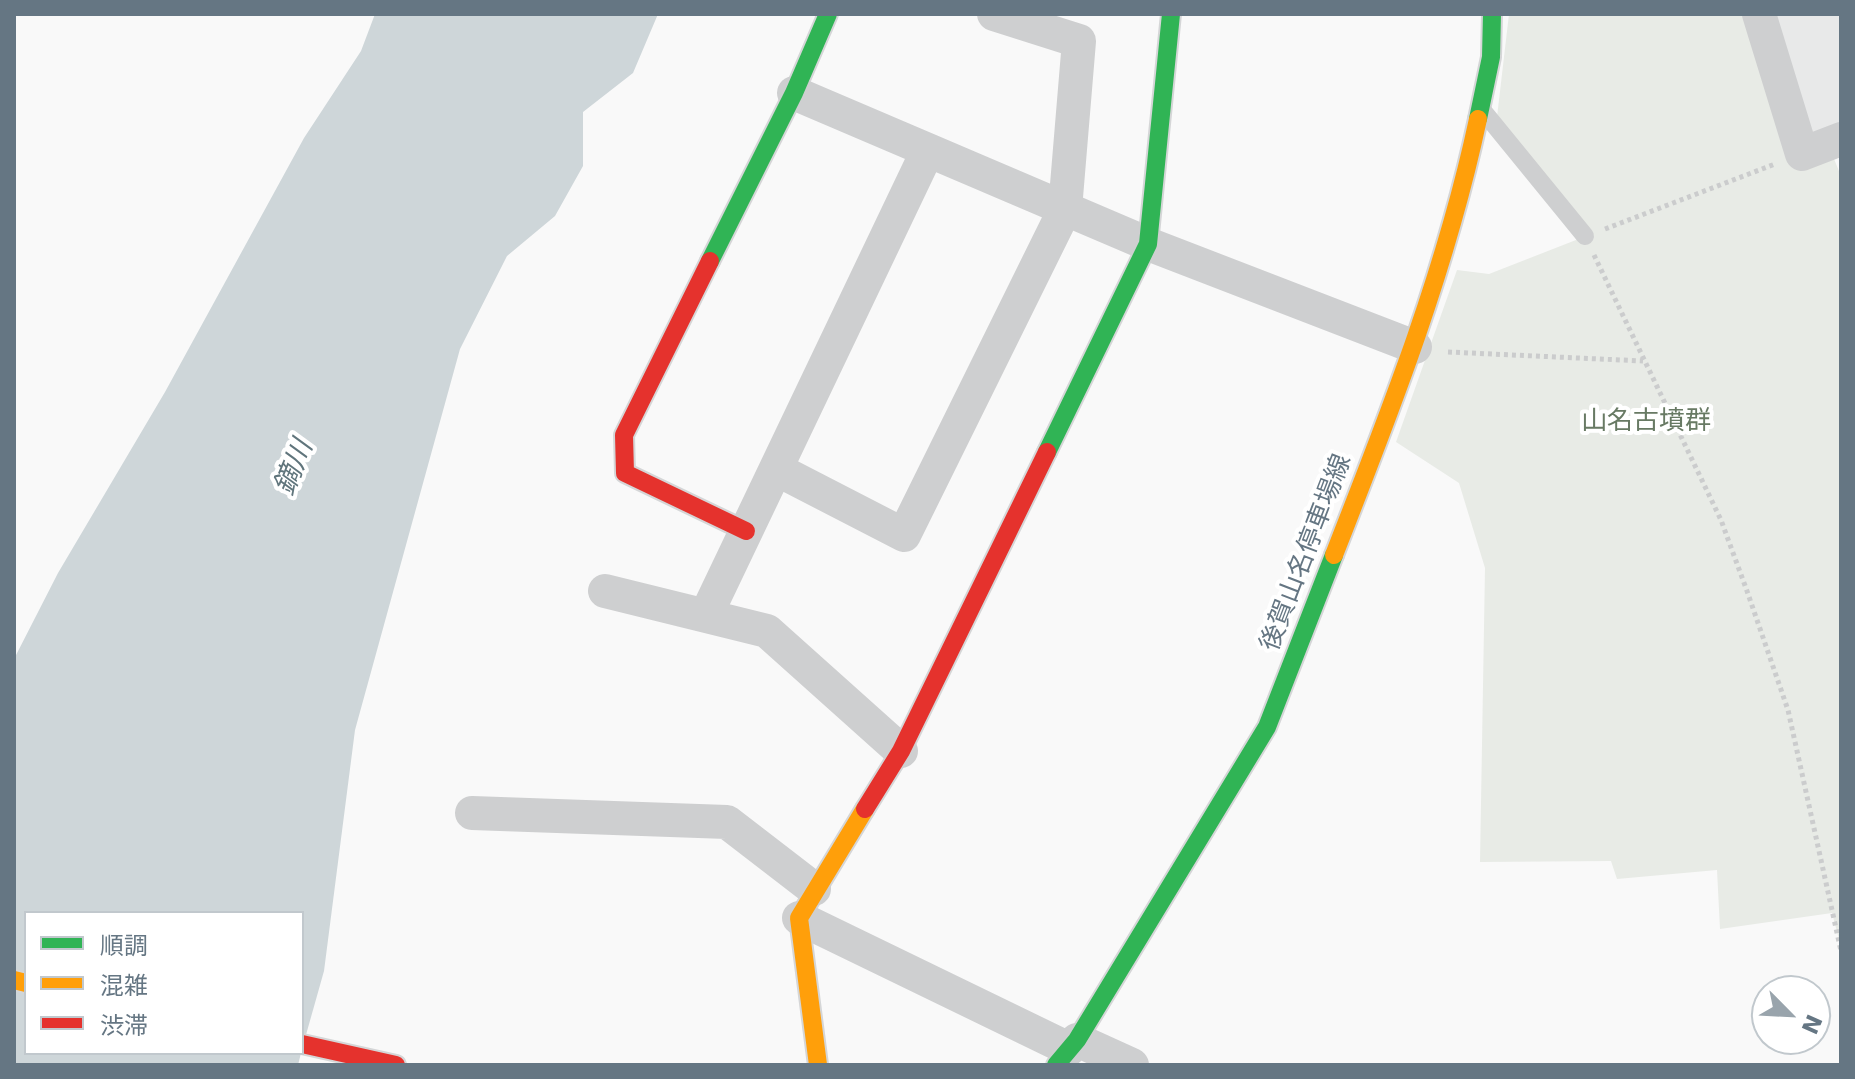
<!DOCTYPE html>
<meta charset="utf-8">
<style>
body{margin:0}
#map{position:relative;width:1855px;height:1079px;overflow:hidden;background:#f9f9f9;font-family:"DejaVu Sans","Noto Sans JP",sans-serif}
canvas{display:block}
.frame{position:absolute;inset:0;border:16px solid #657683;pointer-events:none}
.legend{position:absolute;left:24px;top:911px;width:280px;height:144px;box-sizing:border-box;background:#fff;border:2px solid #c1c8cd;margin:0;padding:10px 14px;list-style:none;font-size:24px;color:#657683}
.legend li{display:flex;align-items:center;gap:16px;height:40px}
.legend b{width:40px;border:2px solid #c1c8cd}
.north{position:absolute;left:1751px;top:975px;width:80px;height:80px;box-sizing:border-box;background:#fff;border:2px solid #c1c8cd;border-radius:50%;rotate:114deg;font-size:22px;font-weight:700;line-height:32px;text-align:center;color:#657683}
.north::after{content:'';display:block;margin:auto;width:28px;height:36px;background:#99a4ac;clip-path:polygon(50% 0,100% 100%,50% 72%,0 100%)}
</style>
<div id="map">
<canvas width="1855" height="1079"></canvas>
<div class="frame"></div>
<ul class="legend">
<li><b style="height:10px;background:#30b455"></b>順調</li>
<li><b style="height:10px;background:#ff9f0a"></b>混雑</li>
<li><b style="height:10px;background:#e5322d"></b>渋滞</li>
</ul>
<div class="north">N</div>
</div>
<script>
const context = document.querySelector('canvas').getContext('2d');
context.lineJoin = 'round';
function fillPath(path, color) {
  context.fillStyle = color;
  context.fill(path, 'evenodd');
}
function trace(path, color, width, dash) {
  context.strokeStyle = color;
  context.lineWidth = width;
  context.lineCap = dash ? 'butt' : 'round';
  context.setLineDash(dash || []);
  context.stroke(path);
}
function write(font, color, halo, rows, align = 'center') {
  context.font = font + ' "DejaVu Sans","Noto Sans JP",sans-serif';
  context.lineWidth = 8;
  context.setLineDash([]);
  context.textBaseline = 'middle';
  context.strokeStyle = halo;
  context.fillStyle = color;
  for (const [text, x, y, turn = 0] of rows) {
    context.save();
    context.translate(x, y);
    context.rotate((+turn || 0) * Math.PI / 180);
    context.textAlign = isNaN(turn) ? turn : align;
    if (halo) context.strokeText(text, 0, 0);
    context.fillText(text, 0, 0);
    context.restore();
  }
}
const built = new Path2D(`
 M 1770,14 L 1841,14 L 1841,130 L 1820,137 L 1805,130 Z`);
const green = new Path2D(`
 M 1509,14 L 1748,14 L 1791,150 L 1832,154 L 1841,176 L 1840,943 L 1832,913 L 1720,929 L 1717,870 L 1617,879 L 1611,861 L 1480,862 L 1485,568 L 1459,483 L 1396,442 L 1457,270 L 1489,274 L 1576,240 L 1579,224 L 1497,117 Z`);
const water = new Path2D(`
 M 375,14 L 658,14 L 633,73 L 583,112 L 583,166 L 555,216 L 507,256 L 460,349 L 355,730 L 324,971 L 302,1049 L 302,913 L 26,913 L 26,1053 L 301,1053 L 298,1065 L 14,1065 L 14,659 L 58,573 L 165,392 L 304,138 L 361,51 Z`);
const path = new Path2D(`
 M 1605,229 L 1775,164
 M 1594,255 L 1721,520 L 1747,591 L 1788,710 L 1841,951
 M 1448,352 L 1643,361`);
const lane = new Path2D(`
 M 1483,111 L 1585,236`);
const street = new Path2D(`
 M 1759,14 L 1802,154 L 1841,139
 M 794,93 L 1148,244 L 1415,347
 M 776,469 L 904,535 L 1065,209 L 1079,41 L 994,14
 M 605,591 L 767,631 L 901,751
 M 706,615 L 928,150
 M 472,813 L 727,822 L 814,889
 M 799,918 L 1069,1049
 M 1077,1040 L 1132,1065`);
const fast = new Path2D(`
 M 1478,119 L 1491,57 L 1492,14
 M 710,261 L 794,93 L 828,14
 M 1047,452 L 1148,244 L 1171,14
 M 1056,1065 L 1077,1040 L 1267,727 L 1334,555`);
const slow = new Path2D(`
 M 1334,555 C 1390,412 1446,270 1478,119
 M 14,980 L 26,983
 M 818,1065 L 799,918 L 865,809`);
const jam = new Path2D(`
 M 710,261 L 624,435 L 625,473 L 746,531
 M 865,809 L 901,751 L 1047,452
 M 302,1044 L 396,1065`);
const parkNames = [
 ["山名古墳群",1646,422]
];
const streetNames = [
 ["後賀山名停車場線",1307,553,-69]
];
const waterNames = [
 ["鏑川",295,468,-68]
];
fillPath(built, '#e8e9e9');
fillPath(green, '#e8ebe6');
fillPath(water, '#ced6d9');
trace(fast, '#d5d6d7', 22);
trace(slow, '#d5d6d7', 22);
trace(jam, '#d5d6d7', 22);
trace(path, '#cbcccd', 5, [4, 4]);
trace(lane, '#cecfd0', 18);
trace(street, '#cecfd0', 34);
trace(fast, '#30b455', 18);
trace(slow, '#ff9f0a', 18);
trace(jam, '#e5322d', 18);
write('26px', '#687a64', '#fff', parkNames);
write('26px', '#657683', '#fff', streetNames);
write('italic 28px', '#60757c', '#fff', waterNames);
</script>
